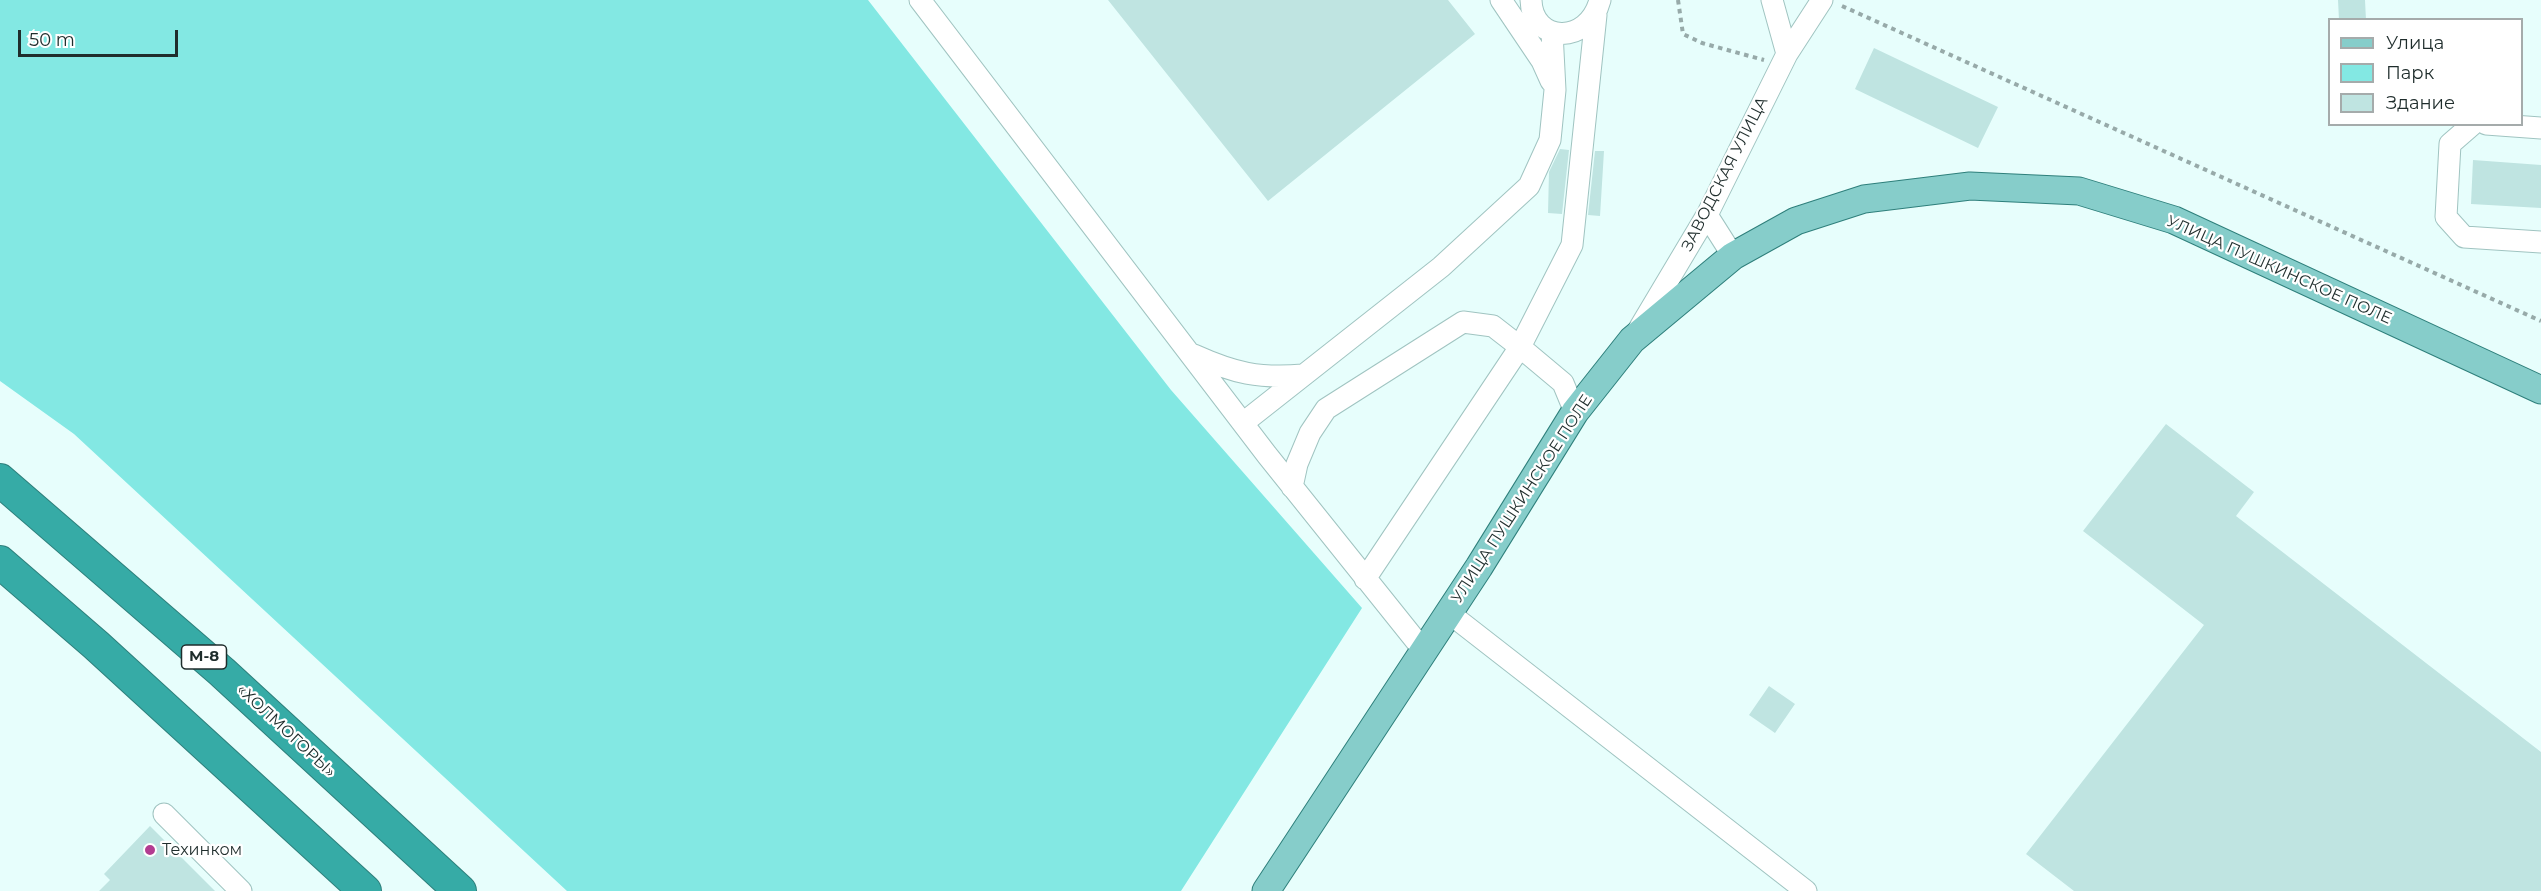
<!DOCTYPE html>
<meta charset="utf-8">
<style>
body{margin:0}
#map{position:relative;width:2541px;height:891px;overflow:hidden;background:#e7fefc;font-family:Montserrat,sans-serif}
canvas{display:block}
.legend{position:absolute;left:2328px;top:18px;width:195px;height:108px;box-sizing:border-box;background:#fff;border:2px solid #a5abab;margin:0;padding:8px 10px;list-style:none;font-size:18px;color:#1f2d2c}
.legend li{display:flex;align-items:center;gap:12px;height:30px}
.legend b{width:30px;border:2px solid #a5abab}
.scale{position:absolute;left:18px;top:30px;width:160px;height:27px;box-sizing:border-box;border:3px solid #1f2d2c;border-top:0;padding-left:8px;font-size:18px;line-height:21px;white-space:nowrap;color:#1f2d2c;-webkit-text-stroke:4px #fff;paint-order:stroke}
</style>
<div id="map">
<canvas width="2541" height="891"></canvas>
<ul class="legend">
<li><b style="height:8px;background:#86cdca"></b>Улица</li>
<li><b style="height:16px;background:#83e8e3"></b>Парк</li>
<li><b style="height:16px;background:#bfe4e1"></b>Здание</li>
</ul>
<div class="scale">50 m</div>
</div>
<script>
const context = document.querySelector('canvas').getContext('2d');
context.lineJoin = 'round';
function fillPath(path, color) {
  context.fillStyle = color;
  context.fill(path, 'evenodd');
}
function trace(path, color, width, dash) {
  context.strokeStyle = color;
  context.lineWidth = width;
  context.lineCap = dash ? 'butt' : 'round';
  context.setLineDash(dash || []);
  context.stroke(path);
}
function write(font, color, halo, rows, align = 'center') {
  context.font = font + ' Montserrat,sans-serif';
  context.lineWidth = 4.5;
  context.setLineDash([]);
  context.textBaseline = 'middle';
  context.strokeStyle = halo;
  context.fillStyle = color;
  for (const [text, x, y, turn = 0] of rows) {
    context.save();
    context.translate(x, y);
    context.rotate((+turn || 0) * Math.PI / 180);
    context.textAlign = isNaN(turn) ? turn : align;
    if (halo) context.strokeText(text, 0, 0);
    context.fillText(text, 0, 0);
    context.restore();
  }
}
const green = new Path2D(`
 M 0,0 L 868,0 L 1171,390 L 1362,608 L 1181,891 L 567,891 L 74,434 L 0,381 Z`);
const building = new Path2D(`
 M 1108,0 L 1448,0 L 1475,34 L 1268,201 Z
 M 2338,0 L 2365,0 L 2366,20 L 2339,20 Z
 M 1874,48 L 1998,107 L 1978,148 L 1855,89 Z
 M 1560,149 L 1569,150 L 1562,214 L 1548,213 L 1549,172 Z
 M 1595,151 L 1604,151 L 1600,216 L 1588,215 Z
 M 2473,160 L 2541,165 L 2541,208 L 2471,204 Z
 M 2166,424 L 2254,492 L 2236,516 L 2541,752 L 2541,891 L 2074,891 L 2026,854 L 2204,625 L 2083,531 Z
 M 1769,686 L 1795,704 L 1775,733 L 1749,715 Z
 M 150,826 L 215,891 L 99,891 L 110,880 L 104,874 Z`);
const path = new Path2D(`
 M 1678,0 L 1683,34 L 1702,43 L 1764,60
 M 1842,6 L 2541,321`);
const minor = new Path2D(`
 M 920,0 L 1267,455 L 1424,651
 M 1501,0 L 1542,61 L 1551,81
 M 1531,0 C 1532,43 1588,46 1600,0
 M 1787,54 L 1822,0
 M 2473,124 L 2450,144 L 2446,217 L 2464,237 L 2541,242
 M 2486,124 L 2541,128
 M 1707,215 L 1733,256
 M 1639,329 L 1707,215 L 1787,54 L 1772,0
 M 1194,355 C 1234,373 1259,379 1303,375
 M 1243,423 L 1441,267 L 1529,186 L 1550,140 L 1555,90 L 1552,32
 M 1292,487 L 1297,464 L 1310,433 L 1326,409 L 1463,322 L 1493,326 L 1520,347 L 1563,383 L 1575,412
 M 1365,579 L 1520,347 L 1572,245 L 1596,15
 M 1449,613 L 1806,891
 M 164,814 L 241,891`);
const major = new Path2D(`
 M 1266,891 L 1479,567 L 1575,412 L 1632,340 L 1733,256 L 1796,221 L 1864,199 L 1970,186 L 2079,191 L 2174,220 L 2541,390`);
const highway = new Path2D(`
 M 0,480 L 222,672 L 460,891
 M 0,562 L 96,645 L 365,891`);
const markers = [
 [150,850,6,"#b33c91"]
];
const shields = [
 [204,657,45]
];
const shieldNames = [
 ["М-8",204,657]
];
const streetNames = [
 ["ЗАВОДСКАЯ УЛИЦА",1725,174,-63],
 ["УЛИЦА ПУШКИНСКОЕ ПОЛЕ",2279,270,24],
 ["УЛИЦА ПУШКИНСКОЕ ПОЛЕ",1522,499,-57],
 ["«ХОЛМОГОРЫ»",286,731,43]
];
const poiNames = [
 ["Техинком",162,850]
];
fillPath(green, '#83e8e3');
fillPath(building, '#bfe4e1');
trace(minor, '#a0c4c1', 23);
trace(major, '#2e7f7b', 29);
trace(highway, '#2e7f7b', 34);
trace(path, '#97aaa9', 4, [4.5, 4.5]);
trace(minor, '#fff', 21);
trace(major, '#86cdca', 27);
trace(highway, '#36aba6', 32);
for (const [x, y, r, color] of markers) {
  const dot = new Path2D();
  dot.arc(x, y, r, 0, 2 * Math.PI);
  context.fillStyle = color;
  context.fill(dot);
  trace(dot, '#fff', 2);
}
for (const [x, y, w] of shields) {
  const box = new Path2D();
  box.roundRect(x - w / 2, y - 12, w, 24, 4.5);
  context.fillStyle = '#fff';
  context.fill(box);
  trace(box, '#1f2d2c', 1.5);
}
write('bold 15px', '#1f2d2c', null, shieldNames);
write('16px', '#1f2d2c', '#fff', streetNames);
write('16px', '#1f2d2c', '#fff', poiNames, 'left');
</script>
